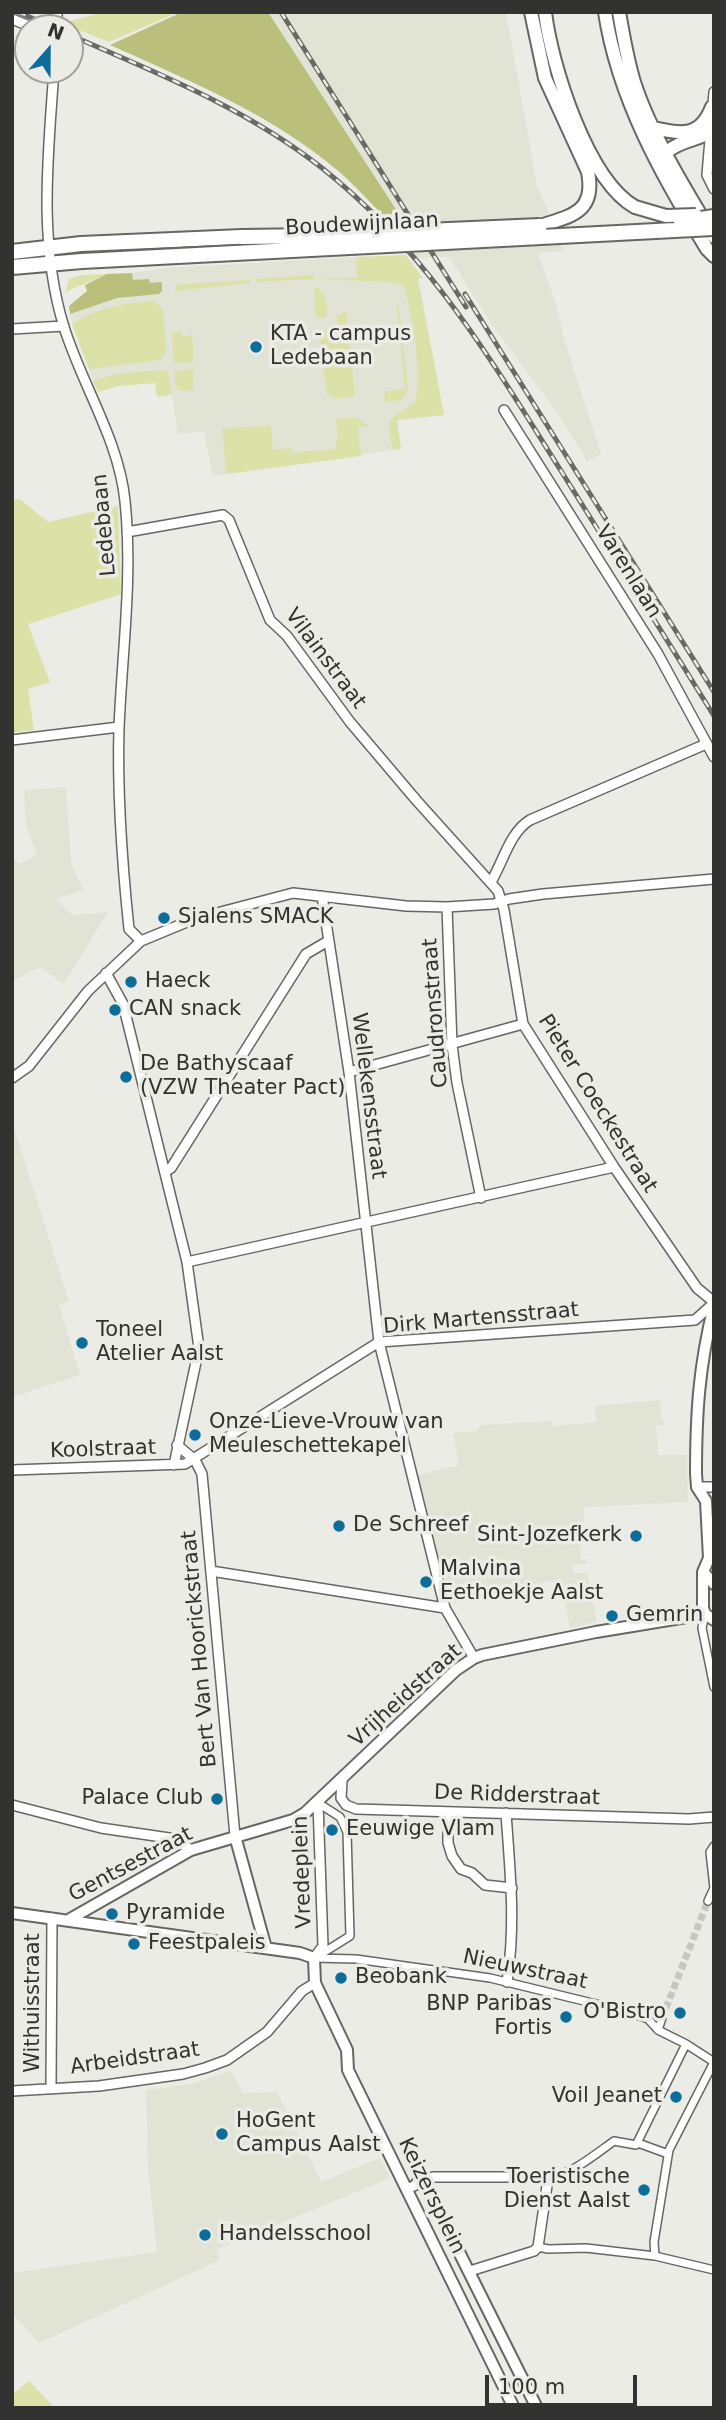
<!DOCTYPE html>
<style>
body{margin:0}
#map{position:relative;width:726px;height:2420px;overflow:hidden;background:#ecece6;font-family:"DejaVu Sans",sans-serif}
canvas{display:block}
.frame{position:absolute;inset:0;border:14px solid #323330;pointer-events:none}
.north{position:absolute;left:14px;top:14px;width:70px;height:70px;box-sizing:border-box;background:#ecece6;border:2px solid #a2a29d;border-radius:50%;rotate:21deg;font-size:19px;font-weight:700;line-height:28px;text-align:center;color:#323330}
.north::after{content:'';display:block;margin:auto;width:24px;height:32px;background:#0c6d9b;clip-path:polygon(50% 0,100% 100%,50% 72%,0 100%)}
.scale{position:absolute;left:485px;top:2375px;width:152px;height:32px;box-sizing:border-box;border:4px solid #323330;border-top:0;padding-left:9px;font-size:21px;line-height:24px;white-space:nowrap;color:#323330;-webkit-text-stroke:5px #ecece6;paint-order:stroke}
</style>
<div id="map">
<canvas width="726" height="2420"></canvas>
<div class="frame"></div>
<div class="north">N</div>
<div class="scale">100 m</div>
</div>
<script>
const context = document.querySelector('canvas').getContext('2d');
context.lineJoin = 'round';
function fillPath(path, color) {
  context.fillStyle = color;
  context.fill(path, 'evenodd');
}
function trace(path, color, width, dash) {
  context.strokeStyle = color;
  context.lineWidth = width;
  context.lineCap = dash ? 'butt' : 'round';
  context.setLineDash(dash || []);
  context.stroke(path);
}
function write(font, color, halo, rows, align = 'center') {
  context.font = font + ' "DejaVu Sans",sans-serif';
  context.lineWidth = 7;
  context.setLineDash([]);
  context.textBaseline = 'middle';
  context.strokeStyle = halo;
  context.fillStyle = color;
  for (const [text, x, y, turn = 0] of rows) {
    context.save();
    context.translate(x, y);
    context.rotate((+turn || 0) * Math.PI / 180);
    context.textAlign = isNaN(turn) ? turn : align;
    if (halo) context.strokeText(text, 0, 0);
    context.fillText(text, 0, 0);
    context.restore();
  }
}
const built = new Path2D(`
 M 268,12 L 506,12 L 537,185 L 564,251 L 538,253 L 556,304 L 564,339 L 601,454 L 587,461 L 559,415 L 495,329 L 449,257 L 412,258 L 361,218 L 399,213 Z
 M 356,257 L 358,278 L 418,278 L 444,415 L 397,420 L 401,449 L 213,476 L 204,431 L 178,434 L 172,395 L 157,397 L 155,383 L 118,386 L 98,392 L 72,324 L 69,306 L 133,288 L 132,273 L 166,268 Z
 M 66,787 L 71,863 L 83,890 L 56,899 L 72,915 L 108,912 L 64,984 L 40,967 L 12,981 L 12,857 L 19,864 L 37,855 L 26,826 L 24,790 Z
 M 12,1122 L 69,1301 L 59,1305 L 80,1375 L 12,1397 Z
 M 660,1400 L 662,1421 L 665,1421 L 665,1425 L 656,1425 L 658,1455 L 687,1455 L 688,1502 L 584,1507 L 584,1522 L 571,1522 L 572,1543 L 580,1543 L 581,1559 L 586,1559 L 586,1564 L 573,1565 L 573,1574 L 587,1572 L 597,1622 L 570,1628 L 560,1579 L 482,1596 L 453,1604 L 448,1596 L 418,1475 L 459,1465 L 453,1433 L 477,1431 L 481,1425 L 552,1421 L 553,1426 L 596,1422 L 595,1406 Z
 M 231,2071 L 243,2093 L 277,2092 L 321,2182 L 380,2158 L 390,2178 L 216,2250 L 220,2260 L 39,2343 L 12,2313 L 12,2273 L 157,2252 L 148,2170 L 146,2090 L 191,2084 Z`);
const green = new Path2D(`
 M 104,12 L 171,12 L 172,15 L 109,42 L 66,25 L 66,22 Z
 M 406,255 L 423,278 L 418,279 L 444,415 L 397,420 L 401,449 L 393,450 C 386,414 387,423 414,403 C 424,385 412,304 403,285 L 393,282 L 315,279 L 256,282 L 256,279 L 314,275 L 315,279 L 357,278 L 356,257 Z
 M 107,274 C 93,281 78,285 65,293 L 69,279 L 81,275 Z
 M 250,280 L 250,283 L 175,291 L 176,285 Z
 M 314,287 L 319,289 C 327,297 330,307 325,318 L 316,318 Z
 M 154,301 L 163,310 L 166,351 L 160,360 L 89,369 L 72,324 C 96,308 125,303 154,301 Z
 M 397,306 L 399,306 L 408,390 L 401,400 L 385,402 L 384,393 L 387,391 L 405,389 Z
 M 346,311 L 355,396 L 334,399 L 334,396 L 327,396 L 319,331 L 338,329 L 337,316 Z
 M 182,332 L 182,337 L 192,335 L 194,362 L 174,363 L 172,333 Z
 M 193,369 L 194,390 L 181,391 L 176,386 L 174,371 Z
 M 165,370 L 168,372 L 172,394 L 157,397 L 155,383 L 118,386 L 98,392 L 93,381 L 116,374 Z
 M 356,417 L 368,426 L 358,427 L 361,456 L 227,474 L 222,429 L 271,425 L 273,450 L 291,448 L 292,453 L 336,449 L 336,441 L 338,440 L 336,419 Z
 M 20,499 L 48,522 L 118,506 L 121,594 L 28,624 L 50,682 L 28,689 L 34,730 L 12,733 L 12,500 Z
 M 29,2381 L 55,2408 L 12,2408 L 12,2395 Z`);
const forest = new Path2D(`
 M 182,12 L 268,12 L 399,214 L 383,215 C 367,200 353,183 337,170 C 271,114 188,80 110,45 Z
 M 132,273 L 133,280 L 149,279 L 150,283 L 162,282 L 162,291 L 159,294 L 117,298 L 70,314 L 69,306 L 87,291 L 85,285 L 107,274 Z`);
const pedestrianTunnel = new Path2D(`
 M 662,2018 L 708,1901`);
const pedestrian = new Path2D(`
 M 705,1614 L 702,1628 L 714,1687
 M 708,1901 L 714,1888 L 710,1852 L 714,1846
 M 318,1956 L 350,1936 L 347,1832 L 340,1817 L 318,1803
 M 314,1958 L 356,1959 L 490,1978 L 629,2012 L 648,2019 L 658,2030 L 686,2044 L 714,2062
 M 658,2030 L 662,2018
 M 638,2143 L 668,2154
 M 548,2179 C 573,2173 593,2156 614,2141 L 636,2145 L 686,2044
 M 538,2247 L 548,2249 L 586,2248 L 655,2256 L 654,2242 L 669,2150 L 714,2062
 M 655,2256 L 714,2270`);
const minor = new Path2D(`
 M 12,19 L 34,28
 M 57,28 L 57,12
 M 54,70 C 48,156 38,243 64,327 C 82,385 119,440 125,501 C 133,577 122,653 119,728 C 117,795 122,862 129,929 L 141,941
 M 714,92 L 707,175 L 714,189
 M 12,329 L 64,326
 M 504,410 L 658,654 L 714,757
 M 127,532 L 223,515 L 229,520 L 270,620 L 287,636 L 350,722 L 417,801 L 498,891 L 504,910 L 523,1024 L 614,1167 L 697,1288 L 714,1302
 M 12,740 L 119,727
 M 491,882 C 503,862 510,832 530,820 L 706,744
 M 322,896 L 349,1072 L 379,1342 L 445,1608 L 474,1658
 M 447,907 L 452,1045 L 457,1083 L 481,1198
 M 106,973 L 123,1004 L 187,1262 L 199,1348 L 174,1465
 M 349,1072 L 523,1024
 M 12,1078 L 29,1066 L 88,991 L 141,941 L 194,919 L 293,893 L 406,906 L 447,907 L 494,904 L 509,899 L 543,894 L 714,879
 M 165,1172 L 171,1168 L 306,954 L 328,941
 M 187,1262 L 614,1167
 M 177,1445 L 195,1460 L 202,1474 L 235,1836
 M 12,1470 L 185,1464 L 379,1342 L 695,1320 L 714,1303
 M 697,1487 L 714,1487
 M 211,1571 L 445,1608
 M 342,1781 L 341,1798 L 346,1805 L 356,1809 L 689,1819 L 714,1817
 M 12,1805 L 101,1828 L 176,1839 L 191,1850
 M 448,1812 L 448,1843 L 452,1856 L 461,1869 L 472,1873 L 485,1885 L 512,1888
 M 506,1813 C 510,1872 516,1923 507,1982
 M 314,1958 L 323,1946 L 318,1803
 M 51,2088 L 52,1918
 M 12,2091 L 99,2086 L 183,2074 L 205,2068 L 227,2060 L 267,2032 L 302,1991 L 315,1983
 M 407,2189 L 433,2177 L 540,2177 L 548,2179 L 538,2247 L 534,2251 L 470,2271`);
const tertiary = new Path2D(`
 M 714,1306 C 699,1365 696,1413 696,1474 L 697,1487 L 706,1501 L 709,1558 L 703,1572 L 703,1608 L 705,1614 L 714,1620
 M 703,1572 L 714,1584
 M 235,1836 L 266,1948
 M 12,1913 L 300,1953 L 314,1958 L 315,1983 L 347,2050 L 348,2070 L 514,2408
 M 70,1919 L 191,1850 L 293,1820 L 305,1813 L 456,1670 L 474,1658 L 482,1655 L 596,1632 L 705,1614
 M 417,2183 L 426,2186 L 537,2408`);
const secondary = new Path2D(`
 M 531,12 L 545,78 L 588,172 C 596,213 570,216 540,226
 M 545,12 C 551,64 587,180 635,207
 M 605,12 C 618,98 662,176 707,249 L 714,256
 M 619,12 C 623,35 627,59 634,82 C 650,132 686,191 714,237
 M 653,128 C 682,134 700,138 712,107
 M 667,152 C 680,140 696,141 710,132`);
const primary = new Path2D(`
 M 12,252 L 81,244 L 242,237
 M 12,267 L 82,261`);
const rail = new Path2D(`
 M 18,12 L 55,28
 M 281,12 L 466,307
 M 70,35 C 157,73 246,108 322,168 C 429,253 491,360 563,474 C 613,554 664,635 714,716
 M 465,294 L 714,692`);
const secondaryBridge = new Path2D(`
 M 635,207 L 666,216 L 696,215`);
const primaryBridge = new Path2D(`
 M 681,222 L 714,217
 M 242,237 L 312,236 L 540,226
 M 82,261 L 713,228`);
const markers = [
 [256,347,7,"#0c6d9b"],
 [164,918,7,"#0c6d9b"],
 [131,982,7,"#0c6d9b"],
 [115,1010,7,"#0c6d9b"],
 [126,1077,7,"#0c6d9b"],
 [82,1343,7,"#0c6d9b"],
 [195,1435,7,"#0c6d9b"],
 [339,1526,7,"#0c6d9b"],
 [636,1536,7,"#0c6d9b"],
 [426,1582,7,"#0c6d9b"],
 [612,1616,7,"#0c6d9b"],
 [217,1799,7,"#0c6d9b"],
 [332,1830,7,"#0c6d9b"],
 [112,1914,7,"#0c6d9b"],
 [134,1944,7,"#0c6d9b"],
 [341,1978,7,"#0c6d9b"],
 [680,2013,7,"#0c6d9b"],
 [566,2017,7,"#0c6d9b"],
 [676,2097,7,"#0c6d9b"],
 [222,2134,7,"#0c6d9b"],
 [644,2190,7,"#0c6d9b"],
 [205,2235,7,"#0c6d9b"]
];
const streetNames = [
 ["Boudewijnlaan",362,225,-3],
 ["Ledebaan",105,525,-95],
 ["Varenlaan",628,572,58],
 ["Vilainstraat",325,659,53],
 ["Caudronstraat",436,1013,-94],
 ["Wellekensstraat",368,1096,83],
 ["Pieter Coeckestraat",597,1104,58],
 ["Dirk Martensstraat",481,1319,-5],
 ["Koolstraat",103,1450,-2],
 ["Bert Van Hoorickstraat",200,1649,-95],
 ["Vrijheidstraat",406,1696,-42],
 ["De Ridderstraat",517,1796,2],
 ["Gentsestraat",131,1865,-28],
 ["Vredeplein",303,1872,-92],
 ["Nieuwstraat",525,1970,12],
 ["Withuisstraat",34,2003,-90],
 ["Arbeidstraat",135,2059,-8],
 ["Keizersplein",431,2196,64]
];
const poiNames = [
 ["KTA - campus",270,335],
 ["Ledebaan",270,359],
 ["Sjalens SMACK",178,918],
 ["Haeck",145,982],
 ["CAN snack",129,1010],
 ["De Bathyscaaf",140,1065],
 ["(VZW Theater Pact)",140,1089],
 ["Toneel",96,1331],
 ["Atelier Aalst",96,1355],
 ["Onze-Lieve-Vrouw van",209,1423],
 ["Meuleschettekapel",209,1447],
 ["De Schreef",353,1526],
 ["Sint-Jozefkerk",622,1536,"right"],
 ["Malvina",440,1570],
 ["Eethoekje Aalst",440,1594],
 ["Gemrin",626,1616],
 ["Palace Club",203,1799,"right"],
 ["Eeuwige Vlam",346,1830],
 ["Pyramide",126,1914],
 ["Feestpaleis",148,1944],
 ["Beobank",355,1978],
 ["BNP Paribas",552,2005,"right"],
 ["Fortis",552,2029,"right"],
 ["O'Bistro",666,2013,"right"],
 ["Voil Jeanet",662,2097,"right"],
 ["HoGent",236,2122],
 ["Campus Aalst",236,2146],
 ["Toeristische",630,2178,"right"],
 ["Dienst Aalst",630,2202,"right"],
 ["Handelsschool",219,2235]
];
fillPath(built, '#e1e3d5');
fillPath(green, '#dce1a7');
fillPath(forest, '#babf7c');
trace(pedestrianTunnel, '#c7c7c2', 7, [7, 3.5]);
trace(pedestrian, '#666761', 10);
trace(minor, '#666761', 12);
trace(tertiary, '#666761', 14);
trace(secondary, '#666761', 16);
trace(primary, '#666761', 18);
trace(pedestrian, '#fff', 7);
trace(minor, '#fff', 9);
trace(tertiary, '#fff', 10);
trace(secondary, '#fff', 12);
trace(primary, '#fff', 14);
trace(rail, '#696965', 5);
trace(rail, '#ecece6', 2.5, [8]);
trace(secondaryBridge, '#666761', 16, []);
trace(primaryBridge, '#666761', 18, []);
trace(secondaryBridge, '#fff', 12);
trace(primaryBridge, '#fff', 14);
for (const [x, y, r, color] of markers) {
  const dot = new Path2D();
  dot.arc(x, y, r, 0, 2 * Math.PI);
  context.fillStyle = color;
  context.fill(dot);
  trace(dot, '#ecece6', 2.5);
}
write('21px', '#323330', '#ecece6', streetNames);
write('21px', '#323330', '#ecece6', poiNames, 'left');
</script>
